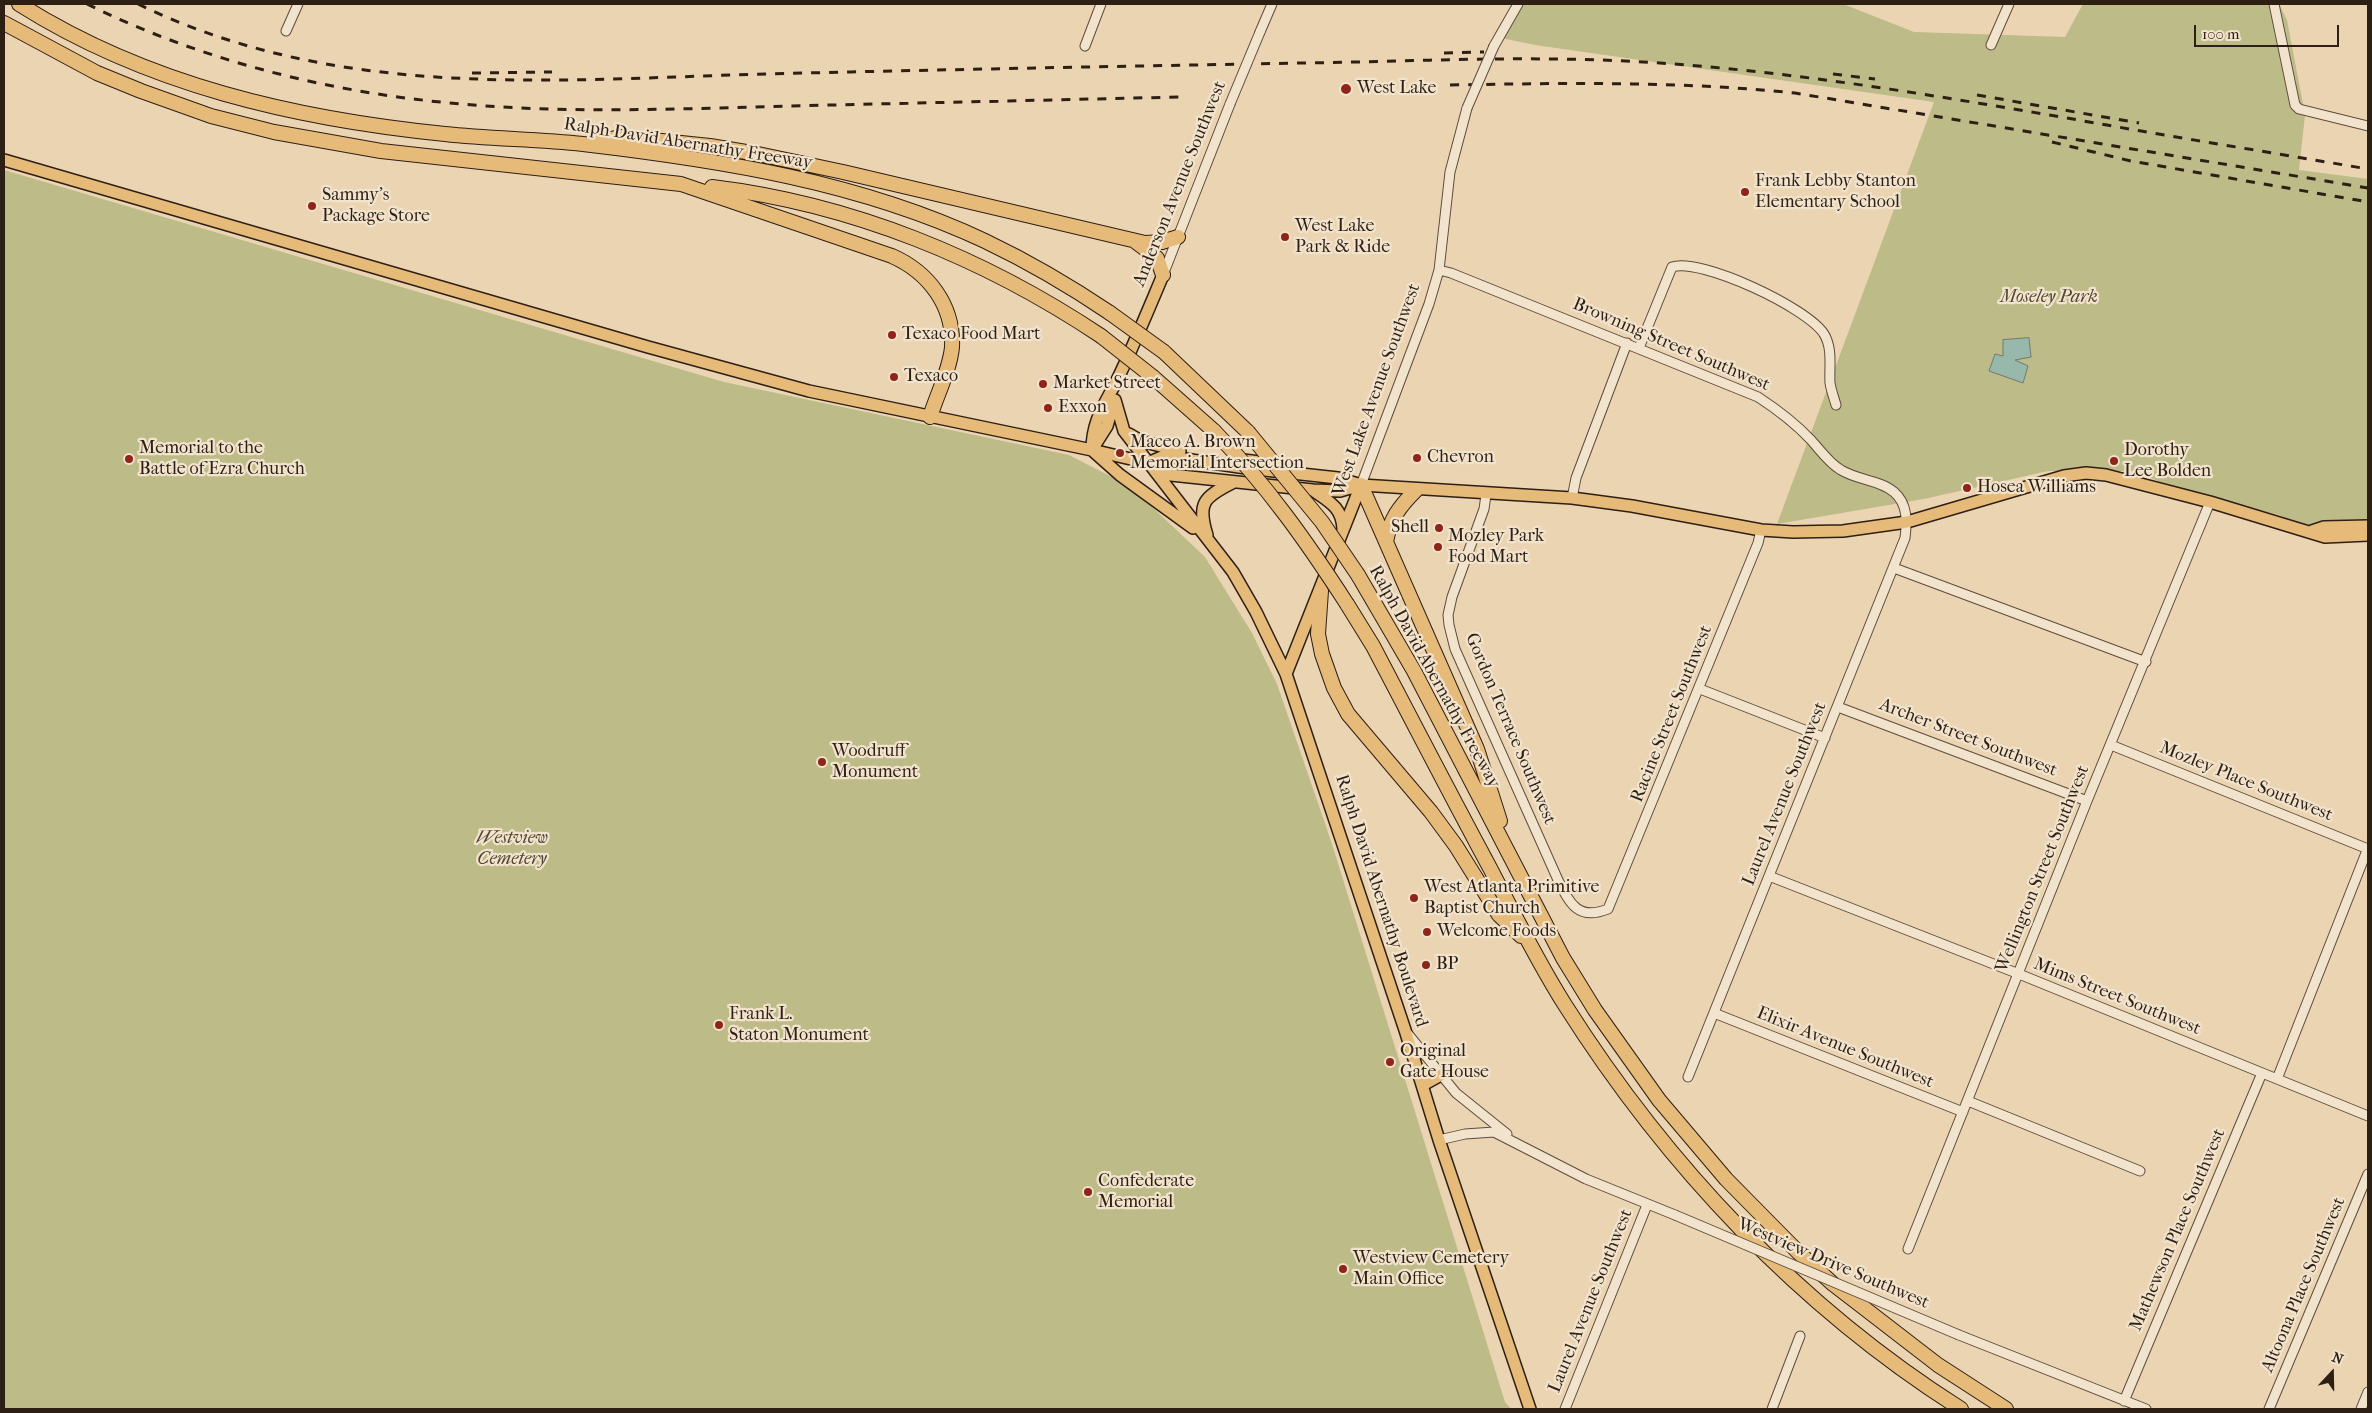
<!DOCTYPE html>
<style>
body{margin:0}
#map{position:relative;width:2372px;height:1413px;overflow:hidden;background:#ebd4b2;font-family:"IM FELL French Canon",serif}
canvas{display:block}
.frame{position:absolute;inset:0;border:5px solid #2e1f15;pointer-events:none}
.north{position:absolute;left:2307px;top:1348px;width:50px;height:50px;-webkit-text-stroke:4px #f2e3cd;paint-order:stroke;rotate:21deg;font-size:14px;font-weight:700;line-height:20px;text-align:center;color:#2e1f15}
.north::after{content:'';display:block;margin:auto;width:18px;height:22px;background:#2e1f15;clip-path:polygon(50% 0,100% 100%,50% 72%,0 100%)}
.scale{position:absolute;left:2194px;top:25px;width:145px;height:22px;box-sizing:border-box;border:2px solid #2e1f15;border-top:0;padding-left:6px;font-size:15px;line-height:18px;white-space:nowrap;color:#2e1f15;-webkit-text-stroke:4px #f2e3cd;paint-order:stroke}
</style>
<div id="map">
<canvas width="2372" height="1413"></canvas>
<div class="frame"></div>
<div class="north">N</div>
<div class="scale">100 m</div>
</div>
<script>
const context = document.querySelector('canvas').getContext('2d');
context.lineJoin = 'round';
function fillPath(path, color) {
  context.fillStyle = color;
  context.fill(path, 'evenodd');
}
function trace(path, color, width, dash) {
  context.strokeStyle = color;
  context.lineWidth = width;
  context.lineCap = dash ? 'butt' : 'round';
  context.setLineDash(dash || []);
  context.stroke(path);
}
function write(font, color, halo, rows, align = 'center') {
  context.font = font + ' "IM FELL French Canon",serif';
  context.lineWidth = 4.5;
  context.setLineDash([]);
  context.textBaseline = 'middle';
  context.strokeStyle = halo;
  context.fillStyle = color;
  for (const [text, x, y, turn = 0] of rows) {
    context.save();
    context.translate(x, y);
    context.rotate((+turn || 0) * Math.PI / 180);
    context.textAlign = isNaN(turn) ? turn : align;
    if (halo) context.strokeText(text, 0, 0);
    context.fillText(text, 0, 0);
    context.restore();
  }
}
const green = new Path2D(`
 M 1521,4 L 1843,4 L 1914,32 L 2065,37 L 2083,4 L 2279,4 L 2287,20 L 2305,115 L 2299,170 L 2368,179 L 2368,530 L 2329,541 L 2279,515 L 2179,491 L 2136,471 L 2048,471 L 1924,499 L 1777,524 L 1934,102 L 1535,45 L 1501,38 Z
 M 4,170 L 724,382 L 1069,455 L 1131,487 L 1205,557 L 1252,633 L 1277,684 L 1332,844 L 1505,1402 L 1511,1409 L 4,1409 Z`);
const water = new Path2D(`
 M 2029,338 L 2031,357 L 2015,360 L 2028,366 L 2023,383 L 1989,371 L 1995,354 L 2003,356 L 2003,340 Z`);
const minor = new Path2D(`
 M 2274,4 L 2295,105 L 2299,109 L 2368,126
 M 286,31 L 298,4
 M 1260,32 L 1272,4
 M 1991,45 L 2009,4
 M 1085,46 L 1101,4
 M 1494,46 L 1518,4
 M 1439,270 L 1451,273 L 1758,397 C 1778,410 1795,423 1811,440 C 1821,451 1829,463 1841,470 C 1857,480 1880,480 1894,492 C 1908,504 1907,522 1905,538 L 1688,1077
 M 1163,275 L 1230,104
 M 1639,348 L 1672,267 C 1700,257 1808,308 1824,334 C 1833,349 1829,366 1830,383 C 1831,390 1834,398 1836,405
 M 1361,485 L 1429,304 L 1439,270 L 1450,172 L 1467,108
 M 1486,495 L 1484,509 L 1452,597 L 1448,615 L 1449,625 L 1455,649 L 1558,880 C 1570,904 1578,921 1608,909 L 1758,543 L 1761,530
 M 1572,498 L 1576,478 L 1627,343
 M 1894,568 L 2146,662
 M 1700,689 L 1825,738
 M 1838,707 L 2087,801
 M 2111,745 L 2368,849
 M 1769,876 L 2019,974 L 2368,1116
 M 1714,1013 L 1963,1112
 M 1408,1034 L 1456,1093 L 1507,1134
 M 2277,1079 L 2368,848
 M 1968,1101 L 2140,1171
 M 1439,1140 L 1465,1134 L 1494,1132 L 1586,1179 L 1675,1215
 M 1908,1249 L 2087,801 L 2210,502
 M 1959,1335 L 2146,1409
 M 2124,1401 L 2262,1073
 M 1565,1409 L 1647,1205
 M 1772,1409 L 1800,1336
 M 2269,1409 L 2368,1174
 M 2361,1409 L 2368,1392`);
const major = new Path2D(`
 M 4,160 L 648,347 L 809,391 L 1092,450 L 1148,463 L 1171,475 L 1313,490 L 1340,491 L 1361,485
 M 1115,400 L 1124,431 L 1233,572 L 1256,612 L 1286,674 L 1405,1030 L 1439,1140 L 1530,1409
 M 1129,434 L 1141,441 L 1180,451
 M 1093,448 L 1107,426 L 1114,402
 M 1092,450 C 1092,418 1107,402 1120,374 C 1135,342 1149,308 1163,275
 M 1093,451 L 1120,475 L 1193,528
 M 1235,459 L 1276,464
 M 1148,463 L 1164,456 L 1246,468 L 1338,478 L 1361,485 L 1572,498 L 1632,506 L 1761,530 L 1793,532 L 1843,531 L 1907,522 L 2064,476 L 2086,473 L 2106,475 L 2210,502 L 2325,537 L 2368,535
 M 1314,491 C 1330,502 1342,508 1343,529
 M 2312,531 L 2324,527 L 2368,526
 M 1207,535 C 1197,503 1204,497 1232,483
 M 1286,674 L 1361,485
 M 1423,1085 L 1441,1075`);
const highway = new Path2D(`
 M 19,4 C 147,85 296,119 445,134 C 491,139 538,139 583,144 C 720,160 860,182 985,241 C 1029,262 1070,286 1110,313
 M 4,23 L 97,73 L 141,91 L 211,116 L 274,132 L 381,151 L 681,184 L 892,256 C 928,272 954,305 952,347 C 950,370 937,394 930,417
 M 594,142 L 623,137 L 710,146 L 758,154 L 843,172 L 1145,243 L 1162,242 L 1178,237
 M 712,187 C 852,204 984,258 1101,336
 M 1136,242 L 1157,258 L 1163,275
 M 1164,352 L 1248,432
 M 1153,377 L 1214,431
 M 1361,485 L 1477,749 L 1500,821
 M 1386,542 C 1390,519 1399,507 1416,490
 M 1358,575 L 1414,671 L 1563,958 L 1595,1010 L 1659,1100 L 1726,1179 L 1798,1252 L 1833,1284 L 1938,1365 L 2006,1409
 M 1321,591 L 1318,634 L 1322,654 L 1334,688 L 1348,714 L 1431,812 L 1456,846 L 1499,915 L 1521,936
 M 1347,604 L 1373,646 C 1412,720 1450,794 1490,868 C 1514,914 1537,961 1565,1005 C 1667,1166 1800,1307 1961,1409`);
const rail = new Path2D(`
 M 87,4 C 201,60 323,91 450,103 C 562,114 677,109 789,106 C 919,103 1049,100 1179,97
 M 138,4 C 350,107 578,77 805,73 C 971,69 1137,66 1302,63 C 1385,62 1468,58 1551,59 C 1725,60 1896,89 2067,118 C 2167,136 2268,152 2368,169
 M 1444,53 L 1484,52
 M 472,73 L 552,72
 M 1833,74 L 1875,79
 M 1450,85 C 1568,83 1678,81 1795,93 L 2368,188
 M 1977,95 L 2139,123
 M 2052,142 L 2131,161 L 2368,202`);
const minorBridge = new Path2D(`
 M 1230,104 L 1260,32
 M 1467,108 L 1494,46
 M 1675,1215 L 1959,1335`);
const highwayBridge = new Path2D(`
 M 1110,313 L 1164,352
 M 1101,336 L 1153,377
 M 1214,431 C 1266,484 1307,542 1347,604
 M 1248,432 L 1322,522 L 1358,575`);
const markers = [
 [1346,89,6,"#8f2418"],
 [1745,192,5,"#8f2418"],
 [312,206,5,"#8f2418"],
 [1285,237,5,"#8f2418"],
 [892,335,5,"#8f2418"],
 [894,377,5,"#8f2418"],
 [1043,384,5,"#8f2418"],
 [1048,408,5,"#8f2418"],
 [1120,453,5,"#8f2418"],
 [1417,458,5,"#8f2418"],
 [129,459,5,"#8f2418"],
 [2114,461,5,"#8f2418"],
 [1967,488,5,"#8f2418"],
 [1439,528,5,"#8f2418"],
 [1438,547,5,"#8f2418"],
 [822,762,5,"#8f2418"],
 [1414,898,5,"#8f2418"],
 [1427,932,5,"#8f2418"],
 [1426,965,5,"#8f2418"],
 [719,1025,5,"#8f2418"],
 [1390,1062,5,"#8f2418"],
 [1088,1192,5,"#8f2418"],
 [1343,1269,5,"#8f2418"]
];
const poiNames = [
 ["West Lake",1357,89],
 ["Frank Lebby Stanton",1755,182],
 ["Elementary School",1755,203],
 ["Sammy's",322,196],
 ["Package Store",322,217],
 ["West Lake",1295,227],
 ["Park & Ride",1295,248],
 ["Texaco Food Mart",902,335],
 ["Texaco",904,377],
 ["Market Street",1053,384],
 ["Exxon",1058,408],
 ["Maceo A. Brown",1130,443],
 ["Memorial Intersection",1130,464],
 ["Memorial to the",139,449],
 ["Battle of Ezra Church",139,470],
 ["Dorothy",2124,451],
 ["Lee Bolden",2124,472],
 ["Chevron",1427,458],
 ["Hosea Williams",1977,488],
 ["Shell",1429,528,"right"],
 ["Mozley Park",1448,537],
 ["Food Mart",1448,558],
 ["Woodruff",832,752],
 ["Monument",832,773],
 ["West Atlanta Primitive",1424,888],
 ["Baptist Church",1424,909],
 ["Welcome Foods",1437,932],
 ["BP",1436,965],
 ["Frank L.",729,1015],
 ["Staton Monument",729,1036],
 ["Original",1400,1052],
 ["Gate House",1400,1073],
 ["Confederate",1098,1182],
 ["Memorial",1098,1203],
 ["Westview Cemetery",1353,1259],
 ["Main Office",1353,1280]
];
const streetNames = [
 ["Ralph David Abernathy Freeway",688,144,9],
 ["Anderson Avenue Southwest",1180,184,-68],
 ["Browning Street Southwest",1671,345,23],
 ["West Lake Avenue Southwest",1377,390,-70],
 ["Ralph David Abernathy Freeway",1434,677,61],
 ["Racine Street Southwest",1672,714,-68],
 ["Gordon Terrace Southwest",1510,729,67],
 ["Archer Street Southwest",1968,738,21],
 ["Mozley Place Southwest",2246,782,22],
 ["Laurel Avenue Southwest",1785,794,-68],
 ["Wellington Street Southwest",2043,869,-68],
 ["Ralph David Abernathy Boulevard",1381,901,72],
 ["Mims Street Southwest",2117,997,22],
 ["Elixir Avenue Southwest",1845,1048,22],
 ["Mathewson Place Southwest",2178,1230,-67],
 ["Westview Drive Southwest",1833,1264,23],
 ["Altoona Place Southwest",2304,1285,-67],
 ["Laurel Avenue Southwest",1591,1301,-68]
];
const parkNames = [
 ["Moseley Park",2049,298],
 ["Westview",512,839],
 ["Cemetery",512,860]
];
fillPath(green, '#bdbb88');
fillPath(water, '#98b8ac');
trace(water, '#6e7b70', 1);
trace(minor, '#5d4c3c', 11);
trace(major, '#2e1f15', 14);
trace(highway, '#2e1f15', 16);
trace(minor, '#f2e3cd', 9);
trace(major, '#e6ba79', 11);
trace(highway, '#e6ba79', 14);
trace(rail, '#2e1f15', 3, [9, 9]);
trace(minorBridge, '#5d4c3c', 11, []);
trace(highwayBridge, '#2e1f15', 16, []);
trace(minorBridge, '#f2e3cd', 9);
trace(highwayBridge, '#e6ba79', 14);
for (const [x, y, r, color] of markers) {
  const dot = new Path2D();
  dot.arc(x, y, r, 0, 2 * Math.PI);
  context.fillStyle = color;
  context.fill(dot);
  trace(dot, '#f2e3cd', 2);
}
write('18px', '#2e1f15', '#f2e3cd', poiNames, 'left');
write('18px', '#2e1f15', '#f2e3cd', streetNames);
write('italic 18px', '#524632', '#f2e3cd', parkNames);
</script>
